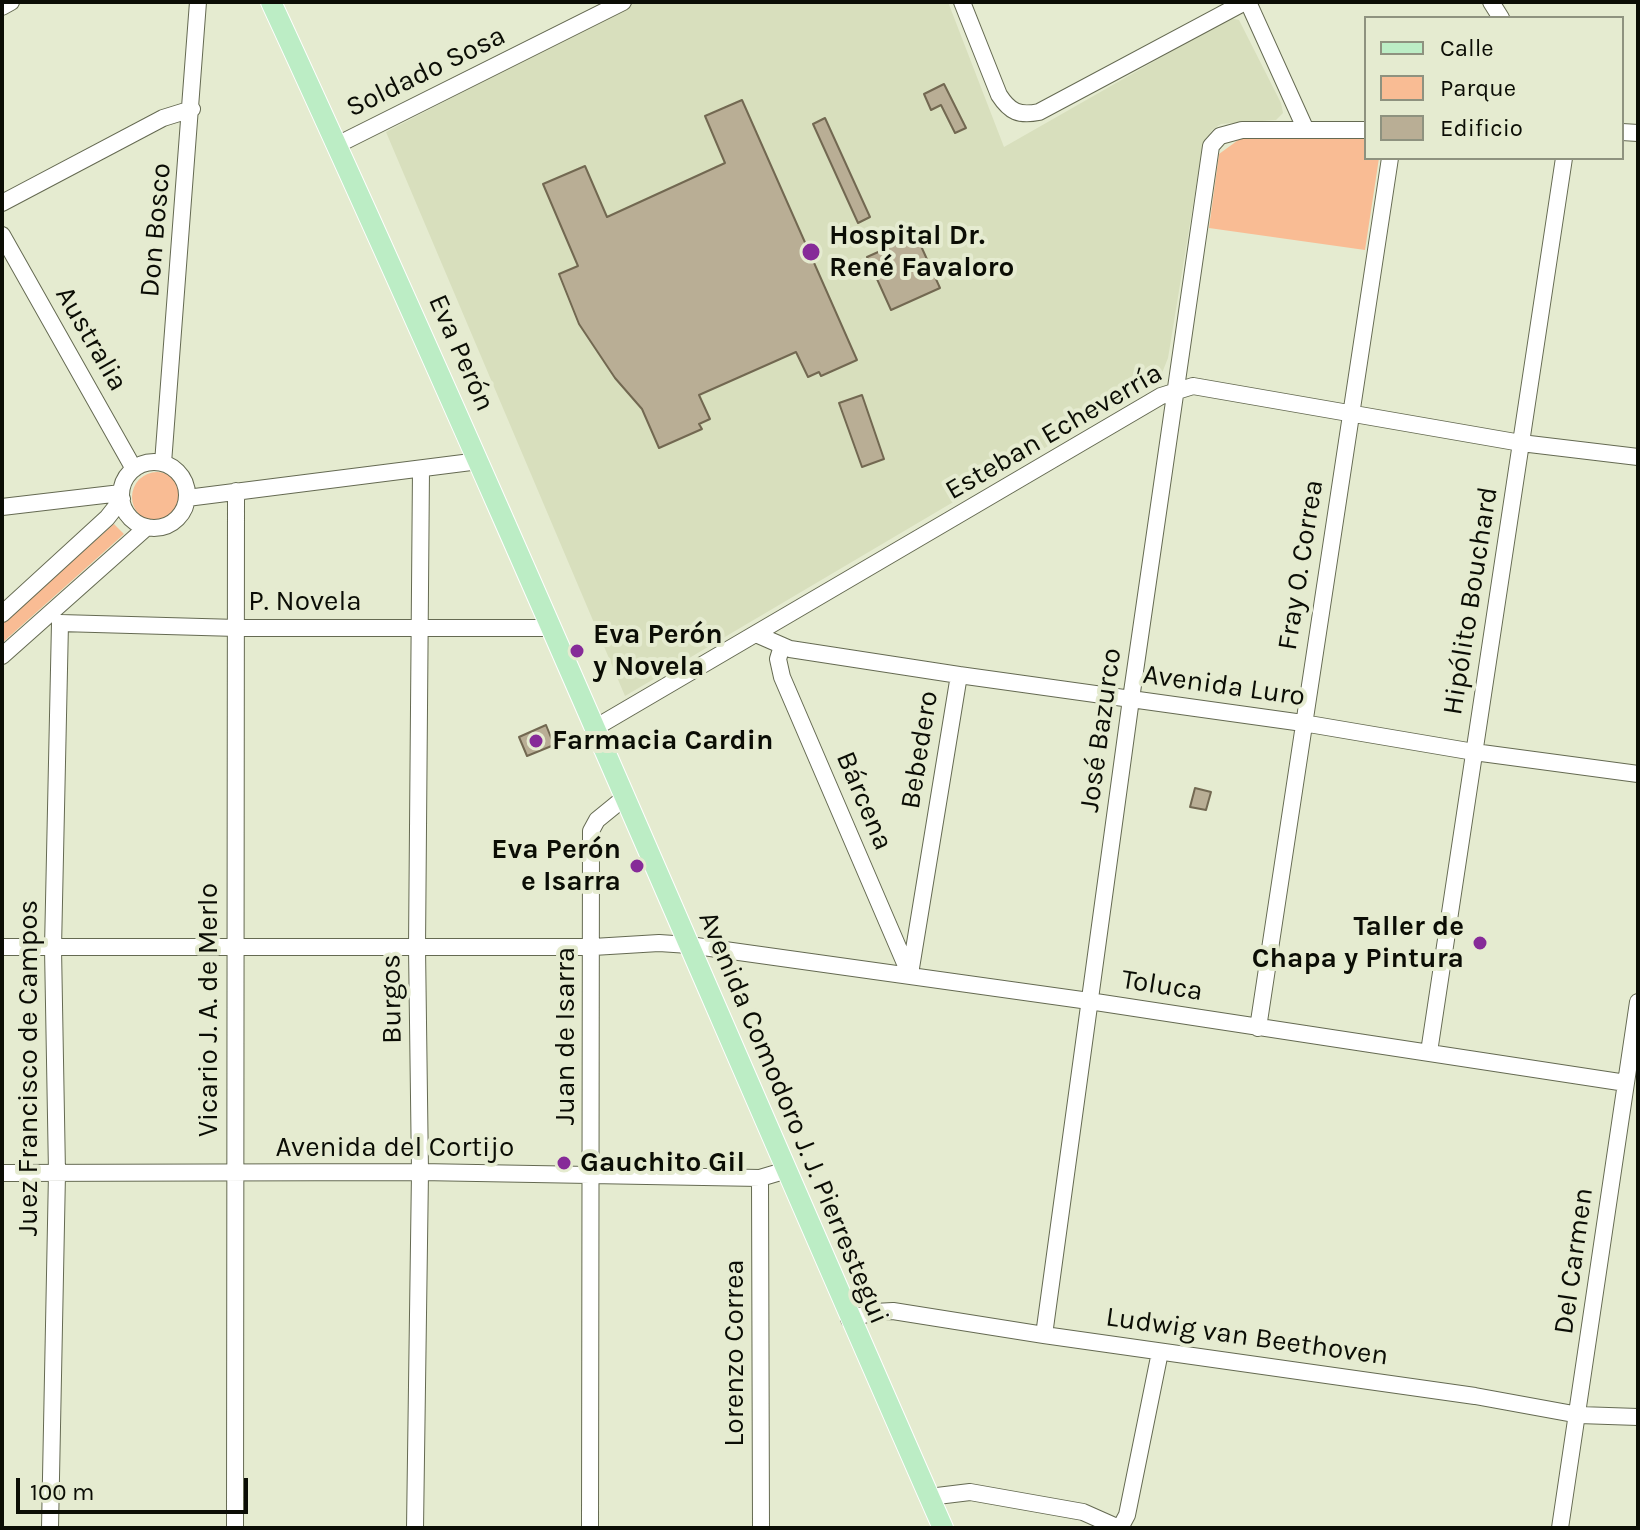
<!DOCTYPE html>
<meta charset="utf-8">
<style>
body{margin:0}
#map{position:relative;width:1640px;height:1530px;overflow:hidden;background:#e5ebd0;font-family:Karla,sans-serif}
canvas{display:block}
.frame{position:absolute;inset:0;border:4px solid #0b0d05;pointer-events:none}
.legend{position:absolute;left:1364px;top:16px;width:260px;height:144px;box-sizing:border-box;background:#e5ebd0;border:2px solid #8e927f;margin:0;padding:10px 14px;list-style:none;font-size:24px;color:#0b0d05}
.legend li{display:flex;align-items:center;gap:16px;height:40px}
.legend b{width:40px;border:2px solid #8e927f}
.scale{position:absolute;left:16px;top:1478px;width:232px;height:36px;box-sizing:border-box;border:4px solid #0b0d05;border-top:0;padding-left:10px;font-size:24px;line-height:28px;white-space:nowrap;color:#0b0d05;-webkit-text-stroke:6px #e5ebd0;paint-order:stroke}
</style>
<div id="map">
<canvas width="1640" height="1530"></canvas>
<div class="frame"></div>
<ul class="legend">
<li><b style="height:10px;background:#bcedc5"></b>Calle</li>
<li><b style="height:22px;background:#f9bc94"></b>Parque</li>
<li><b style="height:22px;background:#b9ae95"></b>Edificio</li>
</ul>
<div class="scale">100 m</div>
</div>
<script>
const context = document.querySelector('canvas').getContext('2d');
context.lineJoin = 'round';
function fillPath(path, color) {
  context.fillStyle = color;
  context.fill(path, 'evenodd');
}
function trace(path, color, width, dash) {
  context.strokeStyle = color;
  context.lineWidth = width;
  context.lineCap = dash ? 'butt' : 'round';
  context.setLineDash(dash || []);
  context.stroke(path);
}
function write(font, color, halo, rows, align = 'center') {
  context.font = font + ' Karla,sans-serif';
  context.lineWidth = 8;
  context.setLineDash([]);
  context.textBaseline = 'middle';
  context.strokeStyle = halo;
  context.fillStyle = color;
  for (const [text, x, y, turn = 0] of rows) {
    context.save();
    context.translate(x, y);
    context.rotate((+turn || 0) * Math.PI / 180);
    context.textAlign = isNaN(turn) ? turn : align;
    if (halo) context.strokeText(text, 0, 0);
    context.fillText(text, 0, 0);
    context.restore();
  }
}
const built = new Path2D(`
 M 636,2 L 948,2 L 1004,147 L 1230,18 L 1239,20 L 1281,103 L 1283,113 L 1276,120 L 1221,124 L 1212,130 L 1203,144 L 1168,358 L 1162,373 L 1153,384 L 625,696 L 386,132 Z`);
const green = new Path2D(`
 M 1241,138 L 1366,139 L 1366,158 L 1379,158 L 1365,250 L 1209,228 L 1219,154 Z
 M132 497a25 25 0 1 1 50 0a25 25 0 1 1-50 0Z
 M 114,524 L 124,534 L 2,643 L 2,624 Z`);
const building = new Path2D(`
 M 944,84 L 966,128 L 955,133 L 941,105 L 931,110 L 924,94 Z
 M 742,100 L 857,360 L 821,376 L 819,372 L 808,377 L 796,352 L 699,395 L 710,419 L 699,424 L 702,429 L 659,448 L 642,409 L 615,378 L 579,324 L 559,274 L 578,266 L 543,184 L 585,166 L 607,217 L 725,163 L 705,116 Z
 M 825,118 L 870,217 L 858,223 L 813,124 Z
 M 916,235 L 940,288 L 891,310 L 867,257 Z
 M 862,395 L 884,459 L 862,467 L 839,403 Z
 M 546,725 L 554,745 L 527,756 L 519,737 Z
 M 1195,788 L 1211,792 L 1206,810 L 1190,807 Z`);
const minor = new Path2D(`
 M 962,2 L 999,95 C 1010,112 1019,116 1039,112 L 1245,2
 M 1248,2 L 1305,128
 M 1491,2 L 1501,18
 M 2,7 L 11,2
 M 1622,132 L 1638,133
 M 337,145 L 623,2
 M 2,203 L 163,118 L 192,109
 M 2,235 L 134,469
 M121 495a33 33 0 1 1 66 0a33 33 0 1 1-66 0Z
 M 163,463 L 198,2
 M 187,498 L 479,461
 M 2,507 L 121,493
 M 2,614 L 107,518 L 122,499
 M 60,623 L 237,628 L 550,628
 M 758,635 L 790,649 L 959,675 L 1303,723 L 1474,752 L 1638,774
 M 782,646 L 778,659 L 782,677 L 910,975
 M 2,656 L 147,527
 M 593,729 L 1161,396 L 1193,386 L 1521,443 L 1638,457
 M 2,947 L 593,947 L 659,943 L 689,945 L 1089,1001 L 1626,1083
 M 910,974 L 959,675
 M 1258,1028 L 1390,158
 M 1429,1052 L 1564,158
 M 2,1173 L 420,1172 L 760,1178 L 787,1170
 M 760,1178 L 761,1528
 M 849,1319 L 874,1312 L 893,1311 L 1044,1335 L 1475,1396 L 1579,1415 L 1638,1417
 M 1044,1335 L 1131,699 L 1211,146 L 1220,136 L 1242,130 L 1366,130
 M 929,1497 L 970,1492 L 1083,1512 L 1119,1528
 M 50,1528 L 57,1173 L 53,948 L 60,623
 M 235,1528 L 236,491
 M 415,1528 L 420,1172 L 417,947 L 421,469
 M 590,1528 L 591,831 L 597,820 L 624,798
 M 1120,1528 L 1127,1515 L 1160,1352
 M 1560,1528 L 1638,1002`);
const major = new Path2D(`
 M 271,2 C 504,507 719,1019 943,1528`);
const markers = [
 [811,252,10,"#862b98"],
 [577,651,8,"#862b98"],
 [536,741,8,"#862b98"],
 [637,866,8,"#862b98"],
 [1480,943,8,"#862b98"],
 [564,1163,8,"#862b98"]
];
const streetNames = [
 ["Soldado Sosa",426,72,-26],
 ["Don Bosco",156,230,-85],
 ["Australia",91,339,60],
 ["Eva Perón",461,353,66],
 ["Esteban Echeverría",1054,432,-30],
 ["Fray O. Correa",1301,565,-81],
 ["Hipólito Bouchard",1471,601,-81],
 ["P. Novela",305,602],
 ["Avenida Luro",1224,686,8],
 ["José Bazurco",1101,730,-82],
 ["Bebedero",920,750,-81],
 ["Bárcena",864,801,67],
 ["Toluca",1162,986,9],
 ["Burgos",392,999,-91],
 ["Vicario J. A. de Merlo",209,1010,-90],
 ["Juan de Isarra",566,1036,-90],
 ["Juez Francisco de Campos",29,1068,-90],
 ["Avenida Comodoro J. J. Pierrestegui",793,1118,67],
 ["Avenida del Cortijo",395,1148],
 ["Del Carmen",1574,1261,-82],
 ["Ludwig van Beethoven",1247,1337,8],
 ["Lorenzo Correa",735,1353,-90]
];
const poiNames = [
 ["Hospital Dr.",829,236],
 ["René Favaloro",829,268],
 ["Eva Perón",593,635],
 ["y Novela",593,667],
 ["Farmacia Cardin",552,741],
 ["Eva Perón",621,850,"right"],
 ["e Isarra",621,882,"right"],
 ["Taller de",1464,927,"right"],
 ["Chapa y Pintura",1464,959,"right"],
 ["Gauchito Gil",580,1163]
];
fillPath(built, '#d8dfbd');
fillPath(green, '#f9bc94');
fillPath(building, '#b9ae95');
trace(building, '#726851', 2);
trace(minor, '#656a52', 18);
trace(major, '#fff', 22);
trace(minor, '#fff', 16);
trace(major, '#bcedc5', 20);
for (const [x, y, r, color] of markers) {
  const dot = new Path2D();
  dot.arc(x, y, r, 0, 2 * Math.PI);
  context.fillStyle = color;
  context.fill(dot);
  trace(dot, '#e5ebd0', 3);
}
write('28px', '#0b0d05', '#e5ebd0', streetNames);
write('bold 28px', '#0b0d05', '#e5ebd0', poiNames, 'left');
</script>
